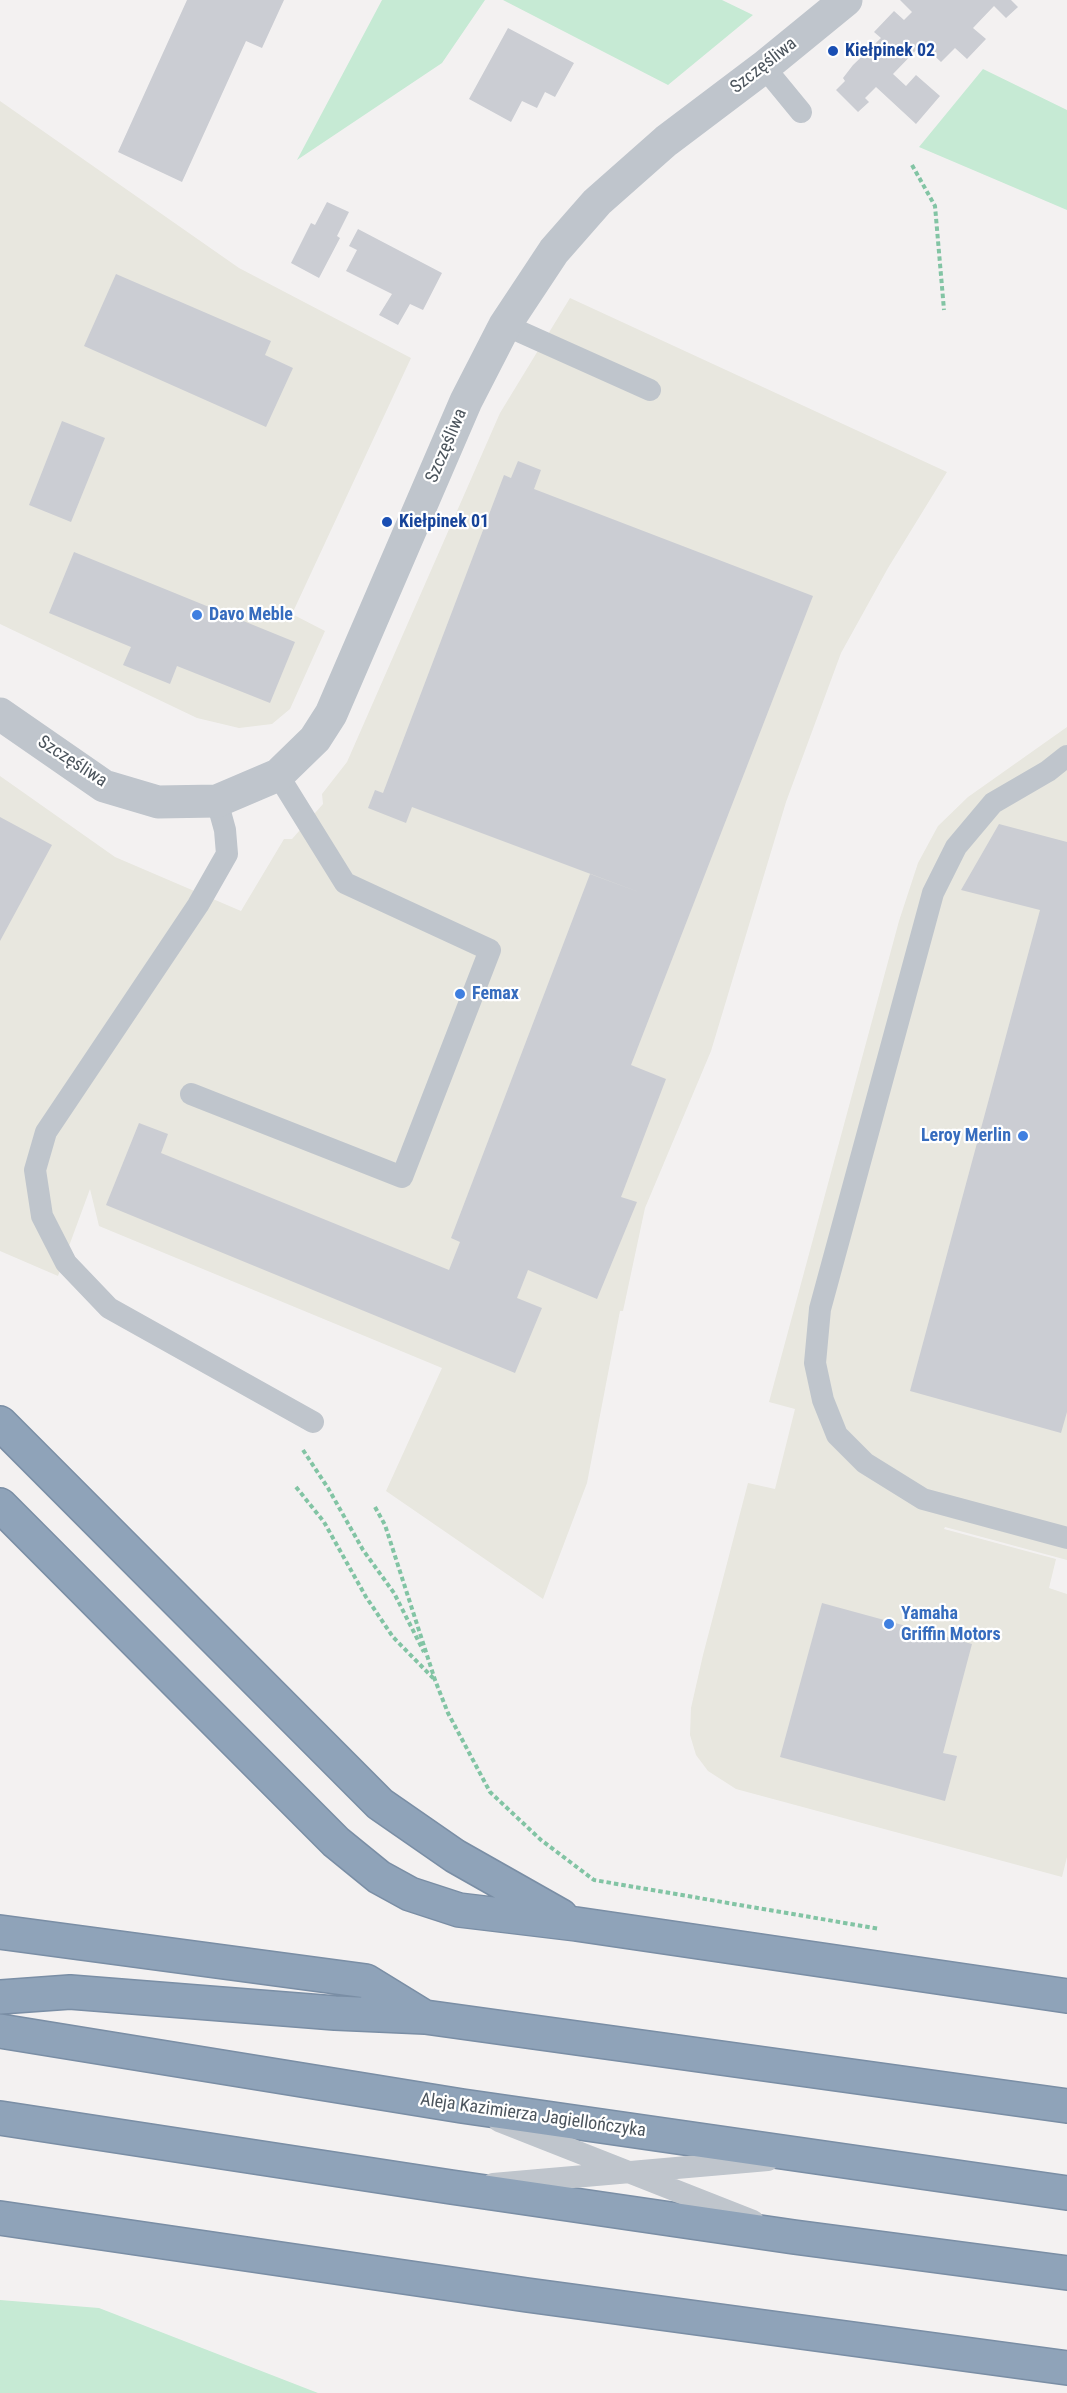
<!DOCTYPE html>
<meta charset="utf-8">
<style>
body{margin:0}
canvas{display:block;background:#f3f1f1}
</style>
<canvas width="1067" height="2393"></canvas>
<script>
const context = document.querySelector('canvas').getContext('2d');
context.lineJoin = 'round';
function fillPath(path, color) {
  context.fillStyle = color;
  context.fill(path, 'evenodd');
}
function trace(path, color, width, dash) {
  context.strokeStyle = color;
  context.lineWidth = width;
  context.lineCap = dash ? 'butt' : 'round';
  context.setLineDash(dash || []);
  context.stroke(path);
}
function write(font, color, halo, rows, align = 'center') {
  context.font = font + ' "Roboto Condensed",sans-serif';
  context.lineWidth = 4.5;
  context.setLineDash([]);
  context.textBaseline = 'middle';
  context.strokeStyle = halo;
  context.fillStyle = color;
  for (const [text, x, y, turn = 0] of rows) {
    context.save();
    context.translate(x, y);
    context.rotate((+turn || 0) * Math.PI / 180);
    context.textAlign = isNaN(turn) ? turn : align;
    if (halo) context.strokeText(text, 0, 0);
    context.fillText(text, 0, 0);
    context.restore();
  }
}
const commercial = new Path2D(`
 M 0,101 L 239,268 L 411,358 L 292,614 L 325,631 L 290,709 L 272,724 L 239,728 L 197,718 L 0,624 Z
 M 570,298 L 947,472 L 888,568 L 841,653 L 786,802 L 711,1051 L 645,1208 L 623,1311 L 620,1311 L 587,1483 L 543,1599 L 386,1491 L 442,1368 L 99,1226 L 90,1189 L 58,1276 L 0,1251 L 0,776 L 115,857 L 241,911 L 284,839 L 292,839 L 323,804 L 322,794 L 347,762 L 500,413 Z
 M 1067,727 L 1067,1560 L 945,1527 L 944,1529 L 1056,1559 L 1049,1588 L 1067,1594 L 1067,1857 L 1062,1877 L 736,1789 L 708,1771 L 696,1755 L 690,1735 L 691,1708 L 703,1655 L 748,1483 L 775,1489 L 795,1409 L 769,1402 L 899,921 L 918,863 L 938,826 L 968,797 Z`);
const green = new Path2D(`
 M 382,0 L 485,0 L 442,63 L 297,160 Z
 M 503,0 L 722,0 L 753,15 L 668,85 Z
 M 983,69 L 1067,110 L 1067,210 L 919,147 Z
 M 0,2300 L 99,2308 L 318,2393 L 0,2393 Z`);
const building = new Path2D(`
 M 187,0 L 284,0 L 262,48 L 246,41 L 182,182 L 118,152 Z
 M 900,0 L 1011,0 L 1018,7 L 1006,18 L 994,6 L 973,28 L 986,39 L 967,59 L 955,48 L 941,62 L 922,44 L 893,74 L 906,86 L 916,75 L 940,96 L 916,124 L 876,87 L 865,98 L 869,102 L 858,112 L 836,90 L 845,81 L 843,78 L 853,65 L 881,38 L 874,32 L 894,11 L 904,20 L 912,12 Z
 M 508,28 L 574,63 L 555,97 L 545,92 L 537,108 L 522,101 L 511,122 L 469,99 Z
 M 327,202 L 349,212 L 337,236 L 340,238 L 319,278 L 291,263 L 311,223 L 315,225 Z
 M 358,229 L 442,273 L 423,310 L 410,304 L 398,325 L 379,315 L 392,294 L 346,271 L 357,250 L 349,246 Z
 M 116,274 L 271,341 L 265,355 L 293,368 L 266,427 L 84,346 Z
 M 62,421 L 105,438 L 71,522 L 29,505 Z
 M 518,461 L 541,470 L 534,489 L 813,596 L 631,1065 L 666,1079 L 621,1197 L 637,1202 L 597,1299 L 528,1270 L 517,1298 L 542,1308 L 515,1373 L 106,1205 L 139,1123 L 168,1134 L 161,1153 L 449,1270 L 460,1242 L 451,1238 L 590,874 L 644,894 L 412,807 L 406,823 L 368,808 L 375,790 L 383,793 L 504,475 L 511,478 Z
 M 74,552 L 295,642 L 270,703 L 177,666 L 170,684 L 123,665 L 131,647 L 49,613 Z
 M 0,817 L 52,845 L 0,941 Z
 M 999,824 L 1067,842 L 1067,1412 L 1061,1433 L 910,1391 L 1040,910 L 961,890 Z
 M 822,1603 L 972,1644 L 943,1753 L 957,1756 L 945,1801 L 780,1757 Z`);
const path = new Path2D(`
 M 912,165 L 935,206 L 944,310
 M 303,1450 L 328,1488 L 363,1550 L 394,1593 L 424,1652
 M 296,1487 L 324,1522 L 366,1597 L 393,1637 L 434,1679
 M 375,1507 L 385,1525 L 435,1680 L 448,1713 L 490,1792 L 541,1840 L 594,1880 L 880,1929`);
const service = new Path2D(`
 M 764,67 L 801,112
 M 505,325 L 650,390
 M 1067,756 L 1048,771 L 993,803 L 956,847 L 933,893 L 820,1309 L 815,1363 L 823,1400 L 837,1435 L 865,1463 L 923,1499 L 1067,1538
 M 217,801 L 225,830 L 227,854 L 198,905 L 46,1132 L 35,1170 L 42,1216 L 66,1263 L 109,1308 L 313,1422
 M 191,1094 L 402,1177 L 490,950 L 345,883 L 278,775
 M 499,2121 L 753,2221
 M 493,2184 L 768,2160`);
const minor = new Path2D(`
 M 0,714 L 104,786 L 158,802 L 217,801 L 278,775 L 315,739 L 331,714 L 466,401 L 505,325 L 554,251 L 597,202 L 666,141 L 764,67 L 846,0`);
const motorway = new Path2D(`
 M 0,1423 L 380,1804 L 455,1856 L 561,1916
 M 0,1505 L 336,1842 L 379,1877 L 410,1894 L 459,1910 L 576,1924 L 1067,1996
 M 0,1932 L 366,1981 L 423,2016
 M 0,1997 L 70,1992 L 335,2013 L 425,2017 L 1067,2106
 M 0,2031 L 462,2106 L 1067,2193
 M 0,2118 L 451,2187 L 794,2237 L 1067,2273
 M 0,2218 L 527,2295 L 1067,2368`);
const markers = [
 [833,51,6,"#1a4fb4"],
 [387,522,6,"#1a4fb4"],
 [197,615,6,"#3f7fe0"],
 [460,994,6,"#3f7fe0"],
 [1023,1136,6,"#3f7fe0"],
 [889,1624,6,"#3f7fe0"]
];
const transitNames = [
 ["Kiełpinek 02",845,51],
 ["Kiełpinek 01",399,522]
];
const streetNames = [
 ["Szczęśliwa",764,66,-38],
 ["Szczęśliwa",447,446,-67],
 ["Szczęśliwa",72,762,33],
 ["Aleja Kazimierza Jagiellończyka",533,2116,8]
];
const shopNames = [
 ["Davo Meble",209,615],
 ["Femax",472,994],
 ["Leroy Merlin",1011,1136,"right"],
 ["Yamaha",901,1614],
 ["Griffin Motors",901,1635]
];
fillPath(commercial, '#e8e7df');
fillPath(green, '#c6ead4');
fillPath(building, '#cbcdd3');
trace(motorway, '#7a8ea5', 36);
trace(path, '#82c4a4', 4, [4.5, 3]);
trace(service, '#bfc5cc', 22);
trace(minor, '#bfc5cc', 33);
trace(motorway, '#8fa3b9', 33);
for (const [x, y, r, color] of markers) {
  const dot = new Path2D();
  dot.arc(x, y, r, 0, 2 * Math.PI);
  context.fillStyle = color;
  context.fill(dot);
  trace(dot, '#fff', 2);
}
write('bold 18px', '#164399', '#fff', transitNames, 'left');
write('18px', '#4b545c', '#fff', streetNames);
write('bold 18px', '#366cbe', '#fff', shopNames, 'left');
</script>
